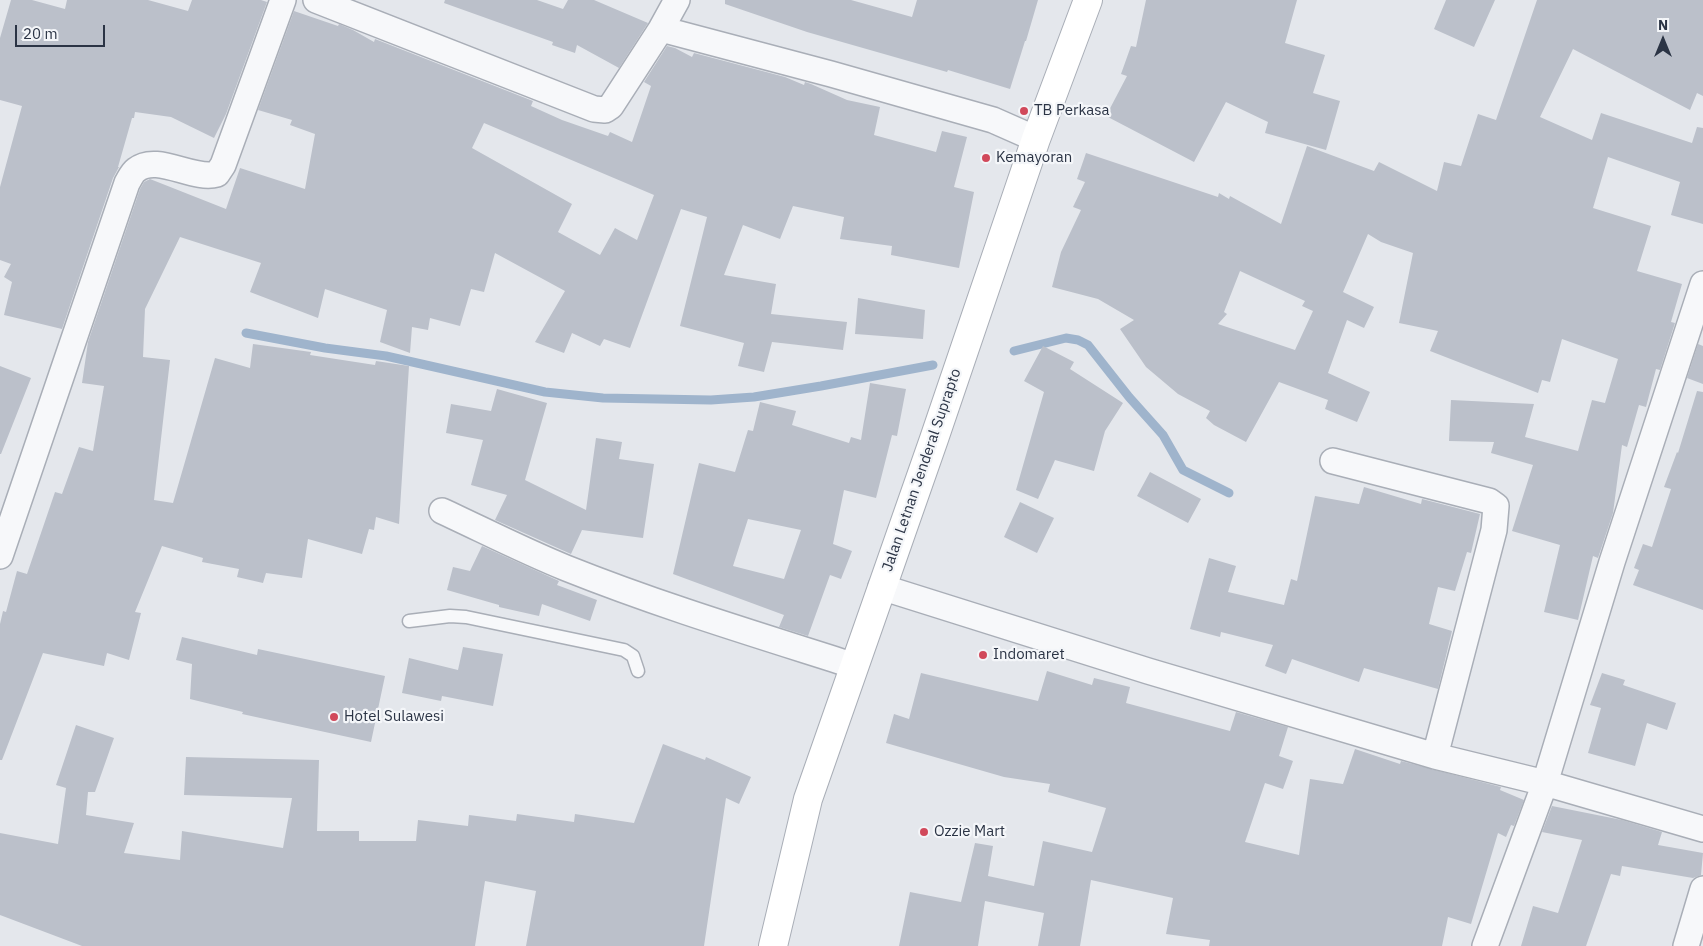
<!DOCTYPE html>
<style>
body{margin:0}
#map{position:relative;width:1703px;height:946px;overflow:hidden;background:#e4e7ec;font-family:"IBM Plex Sans",sans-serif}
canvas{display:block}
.north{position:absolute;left:1638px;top:15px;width:50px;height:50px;-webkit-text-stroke:4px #f4f6f9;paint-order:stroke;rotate:0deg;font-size:14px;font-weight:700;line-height:20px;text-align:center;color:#2b3445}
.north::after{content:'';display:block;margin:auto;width:18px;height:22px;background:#2b3445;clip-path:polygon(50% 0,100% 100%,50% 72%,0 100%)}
.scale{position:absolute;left:15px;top:25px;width:90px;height:22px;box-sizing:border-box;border:2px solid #2b3445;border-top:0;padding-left:6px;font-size:15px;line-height:18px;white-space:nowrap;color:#2b3445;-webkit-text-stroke:4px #f4f6f9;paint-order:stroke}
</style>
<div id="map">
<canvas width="1703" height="946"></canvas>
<div class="north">N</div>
<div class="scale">20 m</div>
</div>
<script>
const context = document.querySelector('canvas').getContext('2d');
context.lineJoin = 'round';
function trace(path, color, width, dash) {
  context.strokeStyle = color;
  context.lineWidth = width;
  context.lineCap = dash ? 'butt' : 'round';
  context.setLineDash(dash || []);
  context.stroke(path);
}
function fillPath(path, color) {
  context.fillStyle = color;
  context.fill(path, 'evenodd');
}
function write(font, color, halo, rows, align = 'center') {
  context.font = font + ' "IBM Plex Sans",sans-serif';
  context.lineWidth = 4.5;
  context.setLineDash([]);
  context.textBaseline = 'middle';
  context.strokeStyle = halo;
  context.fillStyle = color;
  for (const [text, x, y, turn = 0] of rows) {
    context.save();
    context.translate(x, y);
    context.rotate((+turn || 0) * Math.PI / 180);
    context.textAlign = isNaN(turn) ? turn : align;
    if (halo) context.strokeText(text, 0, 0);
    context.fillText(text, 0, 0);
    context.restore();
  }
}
const stream = new Path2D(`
 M 246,333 L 325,348 L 386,356 L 545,392 L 603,398 L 711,400 L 754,397 L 821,386 L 933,365
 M 1014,351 L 1066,338 L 1078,340 L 1088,345 L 1129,397 L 1163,435 L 1183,470 L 1229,493`);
const building = new Path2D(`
 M 11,0 L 32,0 L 65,9 L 67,0 L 148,0 L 188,11 L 192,0 L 261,0 L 267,2 L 226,114 L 214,138 L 171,117 L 135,112 L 134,118 L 132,118 L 118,167 L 119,167 L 113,178 L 62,329 L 4,315 L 12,282 L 4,277 L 11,264 L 0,260 L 0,187 L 22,106 L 0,100 L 0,38 Z
 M 445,0 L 537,0 L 563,9 L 568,0 L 594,0 L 648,23 L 619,68 L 577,45 L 575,53 L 552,45 L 553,42 L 444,3 Z
 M 725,0 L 851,0 L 912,17 L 917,0 L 1038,0 L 1026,41 L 1025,41 L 1010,89 L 948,70 L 947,72 L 807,32 L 725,4 Z
 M 1146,0 L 1297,0 L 1285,43 L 1325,55 L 1313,93 L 1340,101 L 1326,150 L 1265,133 L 1268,122 L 1226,102 L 1194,162 L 1106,116 L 1127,76 L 1121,74 L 1131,46 L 1136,47 Z
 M 1446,0 L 1495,0 L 1474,47 L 1434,29 Z
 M 1537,0 L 1703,0 L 1703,96 L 1697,93 L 1690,110 L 1573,49 L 1540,117 L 1592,140 L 1601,113 L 1692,143 L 1697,127 L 1703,128 L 1703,224 L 1671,215 L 1680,182 L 1608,157 L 1593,208 L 1651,226 L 1637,271 L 1682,284 L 1671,322 L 1675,323 L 1660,370 L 1656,369 L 1646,407 L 1639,405 L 1627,447 L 1622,445 L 1613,513 L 1598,558 L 1593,556 L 1578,620 L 1544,612 L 1560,545 L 1512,531 L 1533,465 L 1491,453 L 1494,442 L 1449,441 L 1451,400 L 1534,404 L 1525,437 L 1578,451 L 1592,400 L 1605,403 L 1618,359 L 1562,339 L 1550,382 L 1542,380 L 1538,393 L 1430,351 L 1438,331 L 1399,323 L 1413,253 L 1381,242 L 1368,234 L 1343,292 L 1374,307 L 1364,328 L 1347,320 L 1328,373 L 1370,392 L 1357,422 L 1325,409 L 1328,400 L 1279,382 L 1246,442 L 1214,425 L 1206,418 L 1210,411 L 1178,394 L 1146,367 L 1120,329 L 1134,320 L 1098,299 L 1052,287 L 1061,252 L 1081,210 L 1073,207 L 1085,182 L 1077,179 L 1086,153 L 1218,197 L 1219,193 L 1229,199 L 1230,196 L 1281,224 L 1307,146 L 1374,171 L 1379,162 L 1437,191 L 1444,162 L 1461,166 L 1478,114 L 1496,120 ZM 1240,271 L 1305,301 L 1302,306 L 1313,311 L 1295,350 L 1218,324 L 1227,314 L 1224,312 Z
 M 294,11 L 338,26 L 339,24 L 353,30 L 374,42 L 375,39 L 533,101 L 531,106 L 562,120 L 608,136 L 610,132 L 632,142 L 651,86 L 644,82 L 667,46 L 675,48 L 692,57 L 694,53 L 785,77 L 804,85 L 805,82 L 811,84 L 847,100 L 880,107 L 874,135 L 936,152 L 942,131 L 967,137 L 954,187 L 974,192 L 959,268 L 891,255 L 892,246 L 840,239 L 844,217 L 793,206 L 780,239 L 743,225 L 724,275 L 776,284 L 771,314 L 847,322 L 843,350 L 772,342 L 764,372 L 738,366 L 744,343 L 680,326 L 707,217 L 681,209 L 630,348 L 604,339 L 600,346 L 572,333 L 564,353 L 535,342 L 565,291 L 495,253 L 484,292 L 471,289 L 460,326 L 430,318 L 428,330 L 412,327 L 410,353 L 380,342 L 387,310 L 325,289 L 318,318 L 250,292 L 261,263 L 180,237 L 145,309 L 143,357 L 170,360 L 154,500 L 173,503 L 215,358 L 250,368 L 253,344 L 311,352 L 310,355 L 375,365 L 376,361 L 409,366 L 399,524 L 376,517 L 374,530 L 369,529 L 362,554 L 308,539 L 302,578 L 266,573 L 263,583 L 237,577 L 239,569 L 202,562 L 203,558 L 162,546 L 135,612 L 141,613 L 129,660 L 107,653 L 104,666 L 43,653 L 2,760 L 0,760 L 0,624 L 3,611 L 6,612 L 17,571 L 27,574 L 55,492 L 62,494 L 79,447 L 93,451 L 104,386 L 82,383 L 88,342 L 140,189 L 144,182 L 150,179 L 226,209 L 240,168 L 305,189 L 315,134 L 290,125 L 292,120 L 258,110 ZM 484,123 L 654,195 L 637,240 L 615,228 L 600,255 L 558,232 L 572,204 L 472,148 Z
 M 858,298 L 925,310 L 923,339 L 855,334 Z
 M 1698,344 L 1703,346 L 1703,384 L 1687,378 Z
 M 1043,346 L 1074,362 L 1070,369 L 1123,403 L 1105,431 L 1094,471 L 1055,460 L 1038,499 L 1016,490 L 1044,392 L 1024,381 Z
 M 0,366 L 31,378 L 1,454 L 0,454 Z
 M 870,383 L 906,389 L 897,436 L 892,435 L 876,498 L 844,490 L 833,544 L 852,551 L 841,579 L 830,575 L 808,636 L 779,627 L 784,615 L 673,574 L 699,463 L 735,472 L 748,430 L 753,431 L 760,402 L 796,411 L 792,425 L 849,443 L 851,437 L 861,440 ZM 748,519 L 801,530 L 784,579 L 733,566 Z
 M 497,389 L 547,403 L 525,480 L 586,510 L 596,438 L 622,442 L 619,459 L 654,464 L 643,538 L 582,530 L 571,554 L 495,520 L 507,495 L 471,485 L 483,440 L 446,433 L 451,404 L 491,411 Z
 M 1697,391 L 1703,392 L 1703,610 L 1633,585 L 1639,570 L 1634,568 L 1643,544 L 1652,547 L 1671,489 L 1664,487 L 1677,452 L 1678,453 Z
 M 1150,472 L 1201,499 L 1188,523 L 1137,496 Z
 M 1364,487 L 1421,504 L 1422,499 L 1480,514 L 1471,553 L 1467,552 L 1455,591 L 1438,587 L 1429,624 L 1452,631 L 1438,689 L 1364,668 L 1359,682 L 1292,659 L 1286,674 L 1265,666 L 1273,645 L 1221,632 L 1220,637 L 1190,629 L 1209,558 L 1236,566 L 1228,592 L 1284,605 L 1291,579 L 1297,581 L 1315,496 L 1359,504 Z
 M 1020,502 L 1054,518 L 1037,553 L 1004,537 Z
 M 482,546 L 559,581 L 557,585 L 597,600 L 590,621 L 542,604 L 539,616 L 499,607 L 499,605 L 447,590 L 453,567 L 470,571 Z
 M 182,637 L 257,655 L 258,649 L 385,676 L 371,742 L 242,714 L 243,712 L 190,699 L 192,664 L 176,660 Z
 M 463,647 L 503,654 L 493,706 L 442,696 L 441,701 L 402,693 L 409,658 L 458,670 Z
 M 1047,671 L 1092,685 L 1094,678 L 1130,687 L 1126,703 L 1230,731 L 1236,712 L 1288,727 L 1279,756 L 1293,761 L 1283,789 L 1265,783 L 1245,842 L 1299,855 L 1310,779 L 1343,784 L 1355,749 L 1400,764 L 1401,761 L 1501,787 L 1500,790 L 1524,800 L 1514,826 L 1511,825 L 1506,837 L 1498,833 L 1471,924 L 1448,917 L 1442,946 L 1209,946 L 1210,940 L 1166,934 L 1173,898 L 1091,880 L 1080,946 L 1038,946 L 1044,913 L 985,901 L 978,946 L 899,946 L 910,892 L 961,902 L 975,843 L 993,846 L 988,876 L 1034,886 L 1043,841 L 1092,852 L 1106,808 L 1048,792 L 1050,784 L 1004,777 L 886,743 L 894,714 L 909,719 L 921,673 L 1038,701 Z
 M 1602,673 L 1625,680 L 1623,685 L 1676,703 L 1667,730 L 1647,723 L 1635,766 L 1588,753 L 1601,708 L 1590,705 Z
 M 76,725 L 114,738 L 95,792 L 88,792 L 86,815 L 134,823 L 124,853 L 180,860 L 182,831 L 283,848 L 292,798 L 184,795 L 186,757 L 319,760 L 317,831 L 359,831 L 359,841 L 416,841 L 418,820 L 468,826 L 469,815 L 516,821 L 517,814 L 574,822 L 575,814 L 634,823 L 663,744 L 705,760 L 706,757 L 751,777 L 739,804 L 726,798 L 704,946 L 526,946 L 536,891 L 485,881 L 475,946 L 82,946 L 0,915 L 0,833 L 58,844 L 66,788 L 56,785 Z
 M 1552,806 L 1622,820 L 1662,832 L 1658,845 L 1703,853 L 1701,875 L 1693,878 L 1622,866 L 1620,876 L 1611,874 L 1586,946 L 1521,946 L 1533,906 L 1558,913 L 1582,840 L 1542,832 Z`);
const service = new Path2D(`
 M 409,621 L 450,616 L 466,617 L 624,650 L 633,656 L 638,671`);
const minor = new Path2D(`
 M 316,0 L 594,109 L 605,110 L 611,106 L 661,29 L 831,74 L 993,120 L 1036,139
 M 661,29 L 677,0
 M 1333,461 L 1489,501 L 1496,506 L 1494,530 L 1435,756
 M 442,511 C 483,530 524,551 566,568 C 661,606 758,635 855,666
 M 0,556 L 127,183 C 130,178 132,173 136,170 C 157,153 193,181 217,174 L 223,165 L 283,0
 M 881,587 L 1148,671 L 1435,756 L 1545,783 L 1703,829
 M 1485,946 L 1545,783 L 1612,562 L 1703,284
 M 1686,946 L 1703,889`);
const secondary = new Path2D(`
 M 773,946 L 808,799 L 934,439 L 1036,139 L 1088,0`);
const markers = [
 [1024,111,5,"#d1495b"],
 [986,158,5,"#d1495b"],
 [983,655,5,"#d1495b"],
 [334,717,5,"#d1495b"],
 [924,832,5,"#d1495b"]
];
const poiNames = [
 ["TB Perkasa",1034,111],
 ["Kemayoran",996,158],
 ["Indomaret",993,655],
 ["Hotel Sulawesi",344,717],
 ["Ozzie Mart",934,832]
];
const streetNames = [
 ["Jalan Letnan Jenderal Suprapto",922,470,-71]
];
trace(stream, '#9fb4cc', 9);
fillPath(building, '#bbc0ca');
trace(service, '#a9aeb7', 15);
trace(minor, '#a9aeb7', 28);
trace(secondary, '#a9aeb7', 30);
trace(service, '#f7f8fa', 12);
trace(minor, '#f7f8fa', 25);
trace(secondary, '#fff', 28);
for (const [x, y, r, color] of markers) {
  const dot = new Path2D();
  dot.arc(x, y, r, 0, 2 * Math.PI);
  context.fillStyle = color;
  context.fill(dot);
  trace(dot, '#f4f6f9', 2);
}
write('15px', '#2b3445', '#f4f6f9', poiNames, 'left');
write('15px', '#2b3445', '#f4f6f9', streetNames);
</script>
